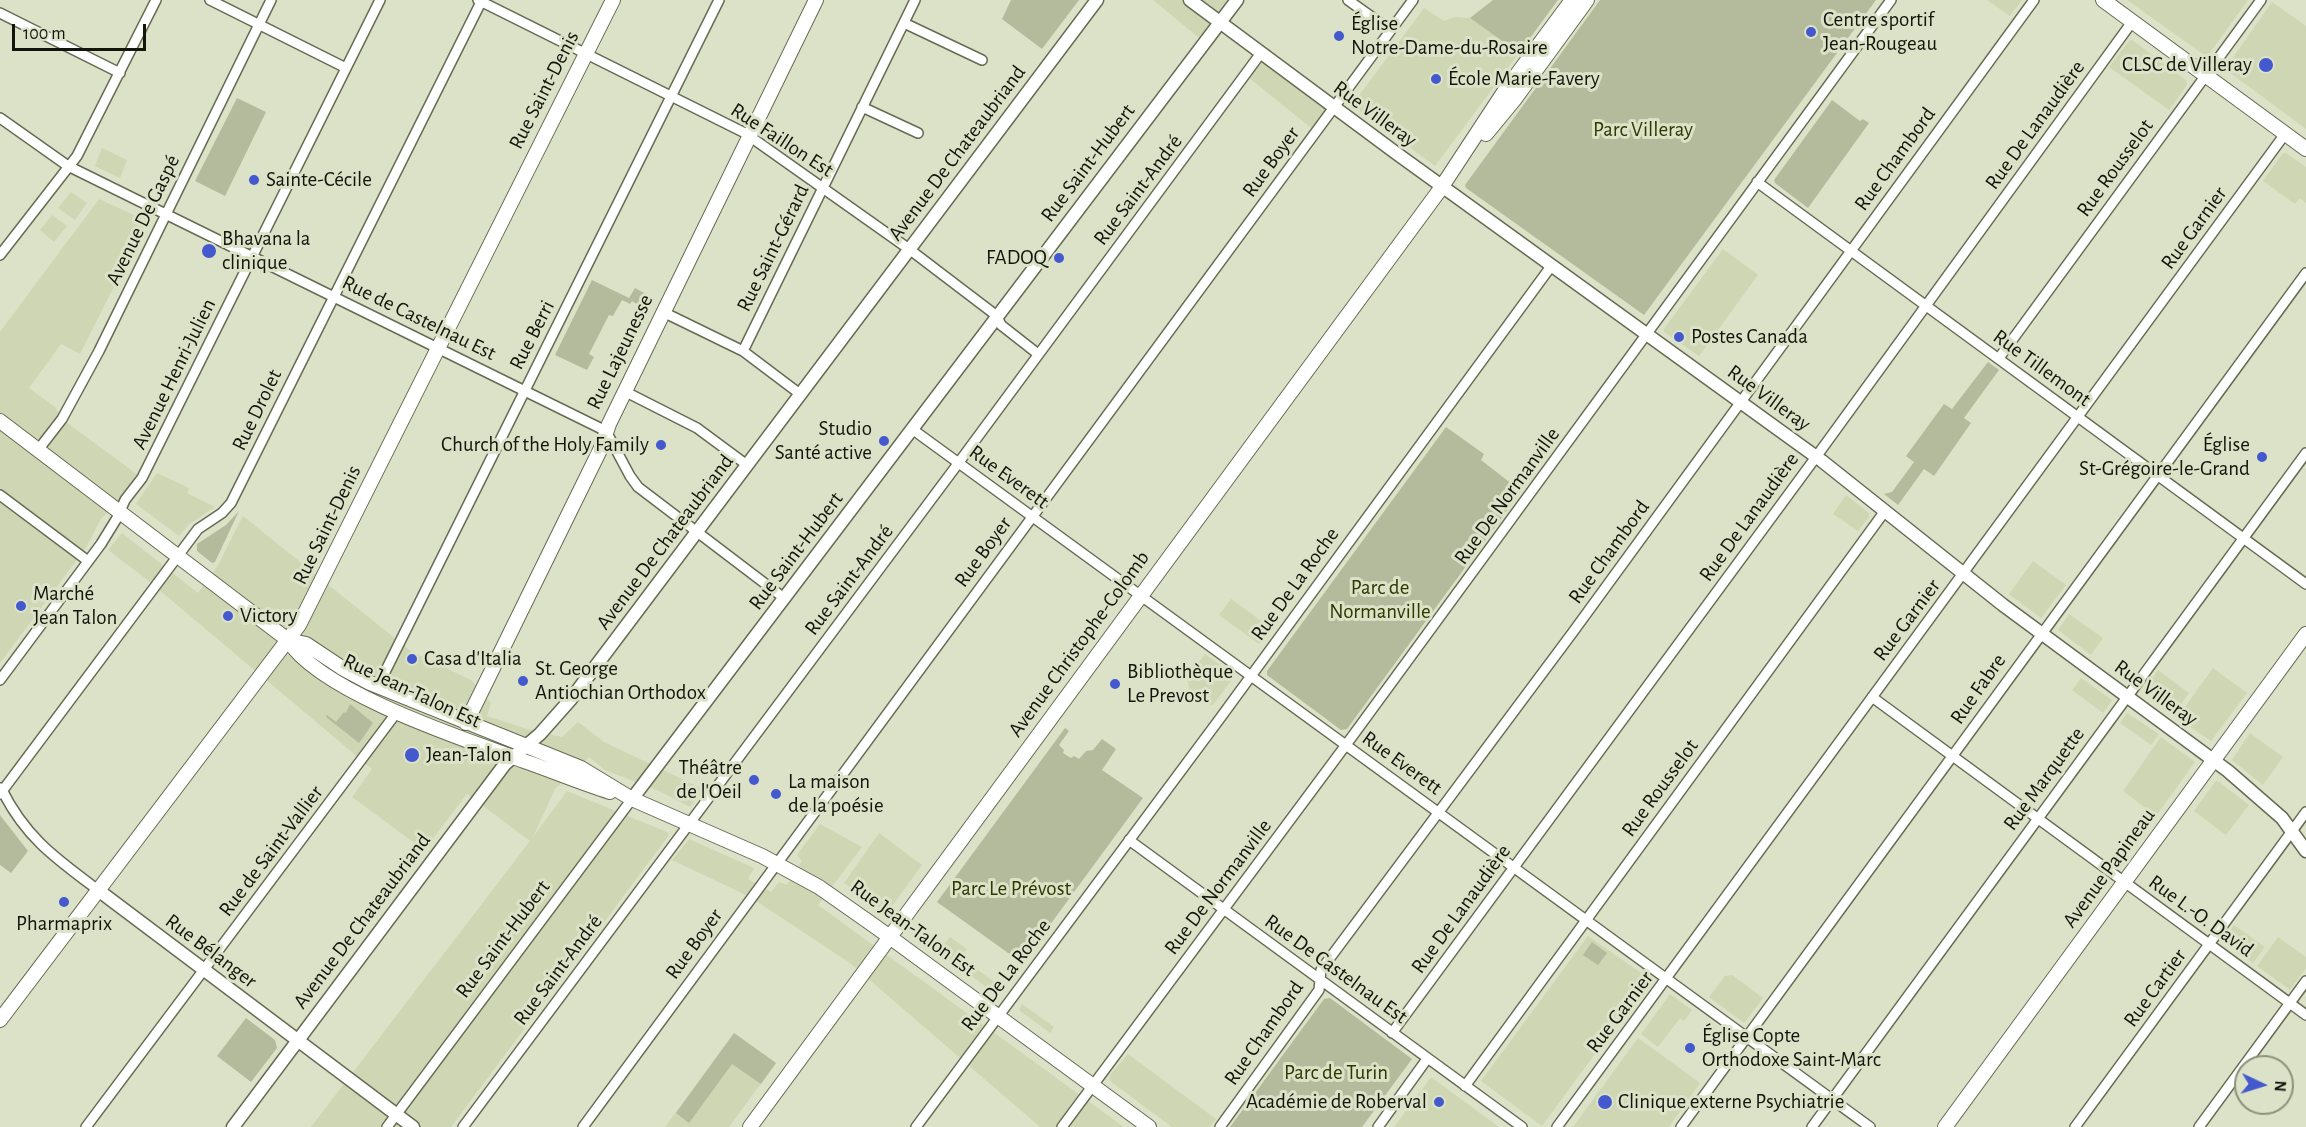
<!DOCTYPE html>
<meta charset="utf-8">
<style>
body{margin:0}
#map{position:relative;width:2306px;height:1127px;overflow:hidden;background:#dce2c7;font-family:"Alegreya Sans",sans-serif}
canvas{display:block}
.north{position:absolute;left:2234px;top:1055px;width:60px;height:60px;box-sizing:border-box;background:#dce2c7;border:2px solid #8c907c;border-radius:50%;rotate:94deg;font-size:16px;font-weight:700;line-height:24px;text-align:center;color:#13150c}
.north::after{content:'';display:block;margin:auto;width:21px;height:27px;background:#4359cd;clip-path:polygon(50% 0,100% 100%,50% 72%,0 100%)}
.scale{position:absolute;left:12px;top:24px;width:134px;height:27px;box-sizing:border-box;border:3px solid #13150c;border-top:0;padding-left:8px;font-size:18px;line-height:21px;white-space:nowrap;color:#13150c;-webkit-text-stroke:4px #dce2c7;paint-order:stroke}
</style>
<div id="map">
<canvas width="2306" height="1127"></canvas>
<div class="north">N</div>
<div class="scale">100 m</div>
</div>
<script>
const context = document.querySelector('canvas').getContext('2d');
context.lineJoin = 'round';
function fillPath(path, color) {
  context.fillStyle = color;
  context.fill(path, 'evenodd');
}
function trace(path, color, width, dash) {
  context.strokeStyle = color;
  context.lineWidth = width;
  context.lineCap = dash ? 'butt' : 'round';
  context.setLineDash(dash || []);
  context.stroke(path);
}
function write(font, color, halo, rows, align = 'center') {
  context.font = font + ' "Alegreya Sans",sans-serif';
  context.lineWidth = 6;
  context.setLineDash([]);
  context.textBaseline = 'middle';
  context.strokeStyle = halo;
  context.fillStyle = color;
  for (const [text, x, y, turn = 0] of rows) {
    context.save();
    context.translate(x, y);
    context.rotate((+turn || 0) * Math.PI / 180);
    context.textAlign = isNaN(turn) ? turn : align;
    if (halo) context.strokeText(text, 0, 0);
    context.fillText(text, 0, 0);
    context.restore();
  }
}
const built = new Path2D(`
 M 1153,0 L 1237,0 L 1220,22 L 1333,107 L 1315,131 L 1243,73 L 1255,57 L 1221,31 L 1209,46 Z
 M 1987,0 L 2022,0 L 2010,16 Z
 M 2127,0 L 2248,0 L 2209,54 L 2204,55 Z
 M 2272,2 L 2306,26 L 2306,129 L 2225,69 Z
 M 1424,8 L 1444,21 L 1455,17 L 1470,18 L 1519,53 L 1435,166 L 1352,105 Z
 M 2132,40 L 2187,81 L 2187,85 L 2169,110 L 2109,67 L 2129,41 Z
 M 102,148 L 127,160 L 120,178 L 95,166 Z
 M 2286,153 L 2306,167 L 2306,203 L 2300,198 L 2295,204 L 2263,181 L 2282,154 Z
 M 71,192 L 87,203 L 75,220 L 58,208 Z
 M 99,199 L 147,221 L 80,354 L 61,344 L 29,388 L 55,407 L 62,419 L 142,478 L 101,519 L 85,549 L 0,663 L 0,332 Z
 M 52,215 L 67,226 L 54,242 L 40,230 Z
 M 1723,249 L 1758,275 L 1699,356 L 1664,332 L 1664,329 Z
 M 157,473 L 189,488 L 187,493 L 215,507 L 188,525 L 179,536 L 136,504 Z
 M 1846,495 L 1869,513 L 1869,517 L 1858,531 L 1833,514 Z
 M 243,516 L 412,652 L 471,680 L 491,703 L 487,716 L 527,729 L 562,737 L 578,722 L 604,742 L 703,789 L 690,807 L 659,791 L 605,770 L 589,757 L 555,789 L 533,837 L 567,791 L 667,832 L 669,835 L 451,1127 L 311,1127 L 530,841 L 467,794 L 424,850 L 352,797 L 372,769 L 145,578 L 108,550 L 122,533 L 198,593 L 217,567 Z
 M 2033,561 L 2066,585 L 2041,618 L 2009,594 Z
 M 1231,599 L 1271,628 L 1259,644 L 1219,615 Z
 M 2069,614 L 2103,638 L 2091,655 L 2058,630 Z
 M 1205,654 L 1235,676 L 1212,706 L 1189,689 L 1187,678 Z
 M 2213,668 L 2247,693 L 2211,741 L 2177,718 Z
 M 2158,670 L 2189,693 L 2173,715 L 2143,692 Z
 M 2081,678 L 2112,700 L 2103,713 L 2072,690 Z
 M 2127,713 L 2159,734 L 2151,745 L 2120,723 Z
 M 2250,733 L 2283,757 L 2263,785 L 2232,760 Z
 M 2161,737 L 2195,762 L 2156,816 L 2123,791 Z
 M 2218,781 L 2249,805 L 2226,835 L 2194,811 L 2215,782 Z
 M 820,824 L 862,847 L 818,905 L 1124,1127 L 1040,1127 L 850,963 L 750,897 L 672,860 L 689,839 L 754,868 L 748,879 L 771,892 L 779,882 L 787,885 L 802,861 L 797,855 Z
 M 879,833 L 922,865 L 887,913 L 844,883 Z
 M 2234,925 L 2265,947 L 2253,963 L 2224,941 Z
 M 919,926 L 944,944 L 950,937 L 967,949 L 956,964 L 914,935 Z
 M 1588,936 L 1650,979 L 1542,1126 L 1481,1081 Z
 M 2278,937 L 2306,957 L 2306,968 L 2290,990 L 2257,966 Z
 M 967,962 L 1004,989 L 1000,995 L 997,995 L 962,969 Z
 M 1732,975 L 1763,998 L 1744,1023 L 1709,997 L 1725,976 Z
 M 1670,994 L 1692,1010 L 1684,1021 L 1680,1018 L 1658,1047 L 1641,1034 Z
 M 1022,1004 L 1054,1027 L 1050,1033 L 1019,1010 Z
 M 734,1033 L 776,1063 L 729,1127 L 665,1127 Z
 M 1638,1038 L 1700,1083 L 1669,1127 L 1573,1127 Z
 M 1128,1054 L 1216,1119 L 1210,1127 L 1172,1127 L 1110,1081 L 1110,1075 Z
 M 1431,1077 L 1499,1127 L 1500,1127 L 1394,1127 Z`);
const green = new Path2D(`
 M 1011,0 L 1079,0 L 1042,49 L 1002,19 Z
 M 1493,0 L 1558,0 L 1519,53 L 1470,18 Z
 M 1600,0 L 1876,0 L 1644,315 L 1466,188 L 1465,185 Z
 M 237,98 L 266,112 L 225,196 L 195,181 Z
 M 1832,100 L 1860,121 L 1863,119 L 1869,123 L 1808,208 L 1775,183 L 1774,180 Z
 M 592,280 L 629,298 L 635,288 L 653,298 L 647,311 L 632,301 L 630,304 L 622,300 L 613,316 L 609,315 L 589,354 L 594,357 L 587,370 L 555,355 Z
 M 1988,362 L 1999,370 L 1964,418 L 1971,423 L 1934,476 L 1924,469 L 1898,505 L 1884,494 L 1892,492 L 1914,462 L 1906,456 L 1944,404 L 1952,409 Z
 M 1446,427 L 1484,454 L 1481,460 L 1521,491 L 1347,729 L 1341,730 L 1267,675 L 1267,671 Z
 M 239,511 L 215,562 L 212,563 L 197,551 L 197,544 L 226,525 Z
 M 350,704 L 373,723 L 359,743 L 326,717 L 327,715 L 336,722 L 344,712 L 346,713 Z
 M 1065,728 L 1069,731 L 1059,745 L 1064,750 L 1063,753 L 1071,758 L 1074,756 L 1079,759 L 1086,751 L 1093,750 L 1102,739 L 1116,749 L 1102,770 L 1143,798 L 1022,963 L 937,902 Z
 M 0,815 L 28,851 L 11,873 L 0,865 Z
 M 1592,942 L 1607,953 L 1598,965 L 1583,955 Z
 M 1330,998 L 1412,1059 L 1362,1127 L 1230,1127 L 1324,999 Z
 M 246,1018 L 275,1040 L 277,1048 L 251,1082 L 217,1056 Z
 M 734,1033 L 776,1063 L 761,1084 L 732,1064 L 689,1123 L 676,1113 Z`);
const minor = new Path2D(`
 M 210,0 L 346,68
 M 478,0 L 745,133 L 909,249 L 997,316 L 1001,325 L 1038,354
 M 1348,0 L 1390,30
 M 0,13 L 120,73
 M 904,23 L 982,60
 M 862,107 L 918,133
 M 0,118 L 68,166 L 606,431 L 630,476 L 638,487 L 784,598
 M 1757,182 L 2306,584
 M 0,255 L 77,156 L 156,0
 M 663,312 L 743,351 L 800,394
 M 743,351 L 915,0
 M 1999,358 L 2261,0
 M 624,391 L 697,428 L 747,465
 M 912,429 L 1870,1127
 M 38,450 L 62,419 L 99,351 L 271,0
 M 0,495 L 88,561
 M 0,680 L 101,544 L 117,518 L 125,500 L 142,478 L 380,0
 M 378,686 L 719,0
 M 1872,697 L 2306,1015
 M 1,788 C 25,837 55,858 98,890
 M 0,794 L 198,529 L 222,513 L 231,503 L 482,0
 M 1129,840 L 1522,1127
 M 1392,1033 L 1816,457 L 2132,22
 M 1465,1086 L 1885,511
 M 86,1127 L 397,712
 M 387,1127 L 632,799
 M 463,1127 L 954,469 L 1261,53
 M 583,1127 L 1413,0
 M 916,1127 L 1221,717 L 1552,265
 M 1062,1127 L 1354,734 L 1891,0
 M 1220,1127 L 1319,990 L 1321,970 L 1573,632 L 2034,0
 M 1378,1127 L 1427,1059
 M 1557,1127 L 2285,134
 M 1681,1127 L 2306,273
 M 1812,1127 L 2306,453
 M 2075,1127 L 2306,812
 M 2199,1127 L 2306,981`);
const tertiary = new Path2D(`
 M 1190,0 L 1396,153 L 1822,461 L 2003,605 L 2228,771 L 2282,818 L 2306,851
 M 632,799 L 1237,0
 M 98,890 L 413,1127
 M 233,1127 L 505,764 L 540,734 L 571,699 L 1097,0`);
const secondary = new Path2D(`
 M 2103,0 L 2306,149
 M 1486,134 L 1514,100 L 1587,0
 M 0,421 L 288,640 C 319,692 466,740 524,761 C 553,771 581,783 610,792
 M 288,640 L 306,644 L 342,668 L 370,683 L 581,768 L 632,799 L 762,856 L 819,887 L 876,927 L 1149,1127
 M 466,723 L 601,448 L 609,424 L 816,0
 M 0,1020 L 299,625 L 613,0
 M 750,1127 L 1439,191 L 1504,92 L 1572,0
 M 1945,1127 L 2306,634`);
const markers = [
 [1811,32,6,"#4359cd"],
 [1339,36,6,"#4359cd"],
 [2266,65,8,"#4359cd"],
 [1436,79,6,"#4359cd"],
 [254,180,6,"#4359cd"],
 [209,251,8,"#4359cd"],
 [1059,258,6,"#4359cd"],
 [1679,337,6,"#4359cd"],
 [884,441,6,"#4359cd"],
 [661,445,6,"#4359cd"],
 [2262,457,6,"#4359cd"],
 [21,606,6,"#4359cd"],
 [228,616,6,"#4359cd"],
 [412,659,6,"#4359cd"],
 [523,681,6,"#4359cd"],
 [1115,684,6,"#4359cd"],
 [412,755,8,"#4359cd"],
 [754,780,6,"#4359cd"],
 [776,794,6,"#4359cd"],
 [64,902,6,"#4359cd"],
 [1690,1048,6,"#4359cd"],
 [1439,1102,6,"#4359cd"],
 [1605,1102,8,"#4359cd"]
];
const poiNames = [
 ["Centre sportif",1823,20],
 ["Jean-Rougeau",1823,44],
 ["Église",1351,24],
 ["Notre-Dame-du-Rosaire",1351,48],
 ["CLSC de Villeray",2252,65,"right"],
 ["École Marie-Favery",1448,79],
 ["Sainte-Cécile",266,180],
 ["Bhavana la",222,239],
 ["clinique",222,263],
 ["FADOQ",1047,258,"right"],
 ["Postes Canada",1691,337],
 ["Studio",872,429,"right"],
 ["Santé active",872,453,"right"],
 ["Church of the Holy Family",649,445,"right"],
 ["Église",2250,445,"right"],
 ["St-Grégoire-le-Grand",2250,469,"right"],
 ["Marché",33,594],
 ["Jean Talon",33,618],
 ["Victory",240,616],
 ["Casa d'Italia",424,659],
 ["St. George",535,669],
 ["Antiochian Orthodox",535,693],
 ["Bibliothèque",1127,672],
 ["Le Prevost",1127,696],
 ["Jean-Talon",426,755],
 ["Théâtre",742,768,"right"],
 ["de l'Oeil",742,792,"right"],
 ["La maison",788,782],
 ["de la poésie",788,806],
 ["Pharmaprix",64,924,"center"],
 ["Église Copte",1702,1036],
 ["Orthodoxe Saint-Marc",1702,1060],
 ["Académie de Roberval",1427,1102,"right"],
 ["Clinique externe Psychiatrie",1618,1102]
];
const streetNames = [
 ["Rue Saint-Denis",544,90,-63],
 ["Rue Villeray",1375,114,36],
 ["Rue De Lanaudière",2035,125,-54],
 ["Rue Faillon Est",782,140,33],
 ["Avenue De Chateaubriand",957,153,-53],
 ["Rue Chambord",1895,159,-54],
 ["Rue Boyer",1271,162,-54],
 ["Rue Saint-Hubert",1088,163,-53],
 ["Rue Rousselot",2115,168,-54],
 ["Rue Saint-André",1138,190,-53],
 ["Avenue De Gaspé",143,220,-64],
 ["Rue Garnier",2194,228,-54],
 ["Rue Saint-Gérard",773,248,-64],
 ["Rue de Castelnau Est",419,318,26],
 ["Rue Berri",532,335,-63],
 ["Rue Lajeunesse",620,352,-64],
 ["Rue Tillemont",2042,368,36],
 ["Avenue Henri-Julien",174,374,-64],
 ["Rue Villeray",1769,398,36],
 ["Rue Drolet",257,410,-64],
 ["Rue Everett",1009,477,36],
 ["Rue De Normanville",1507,496,-54],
 ["Rue De Lanaudière",1749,517,-54],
 ["Rue Saint-Denis",327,525,-64],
 ["Avenue De Chateaubriand",665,542,-53],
 ["Rue Saint-Hubert",796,551,-53],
 ["Rue Boyer",983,552,-54],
 ["Rue Chambord",1609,552,-54],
 ["Rue Saint-André",849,580,-53],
 ["Rue De La Roche",1295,584,-54],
 ["Rue Garnier",1907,620,-53],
 ["Avenue Christophe-Colomb",1079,644,-54],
 ["Rue Fabre",1978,689,-55],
 ["Rue Jean-Talon Est",412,691,25],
 ["Rue Villeray",2156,693,36],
 ["Rue Everett",1402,763,36],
 ["Rue Marquette",2044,779,-54],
 ["Rue Rousselot",1660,788,-54],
 ["Rue de Saint-Vallier",271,851,-53],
 ["Avenue Papineau",2109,868,-54],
 ["Rue De Normanville",1218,887,-53],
 ["Rue De Lanaudière",1461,909,-54],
 ["Rue L.-O. David",2201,916,36],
 ["Avenue De Chateaubriand",362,921,-53],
 ["Rue Jean-Talon Est",913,928,36],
 ["Rue Saint-Hubert",503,939,-53],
 ["Rue Boyer",694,944,-54],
 ["Rue Bélanger",211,951,37],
 ["Rue De Castelnau Est",1336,969,36],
 ["Rue Saint-André",558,970,-53],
 ["Rue De La Roche",1006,975,-53],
 ["Rue Cartier",2155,988,-54],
 ["Rue Garnier",1620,1012,-53],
 ["Rue Chambord",1264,1033,-55]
];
const parkNames = [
 ["Parc Villeray",1643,130],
 ["Parc de",1380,588],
 ["Normanville",1380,612],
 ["Parc Le Prévost",1011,889],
 ["Parc de Turin",1336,1073]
];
fillPath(built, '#cfd6b4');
fillPath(green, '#b4bb9d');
trace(minor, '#666b53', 12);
trace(tertiary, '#666b53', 15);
trace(secondary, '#666b53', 16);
trace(minor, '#fff', 9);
trace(tertiary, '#fff', 12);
trace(secondary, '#fff', 14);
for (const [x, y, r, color] of markers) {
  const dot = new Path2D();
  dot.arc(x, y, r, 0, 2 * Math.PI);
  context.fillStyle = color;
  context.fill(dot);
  trace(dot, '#dce2c7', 2);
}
write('21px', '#13150c', '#dce2c7', poiNames, 'left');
write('21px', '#13150c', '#dce2c7', streetNames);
write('21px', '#303700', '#dce2c7', parkNames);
</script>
